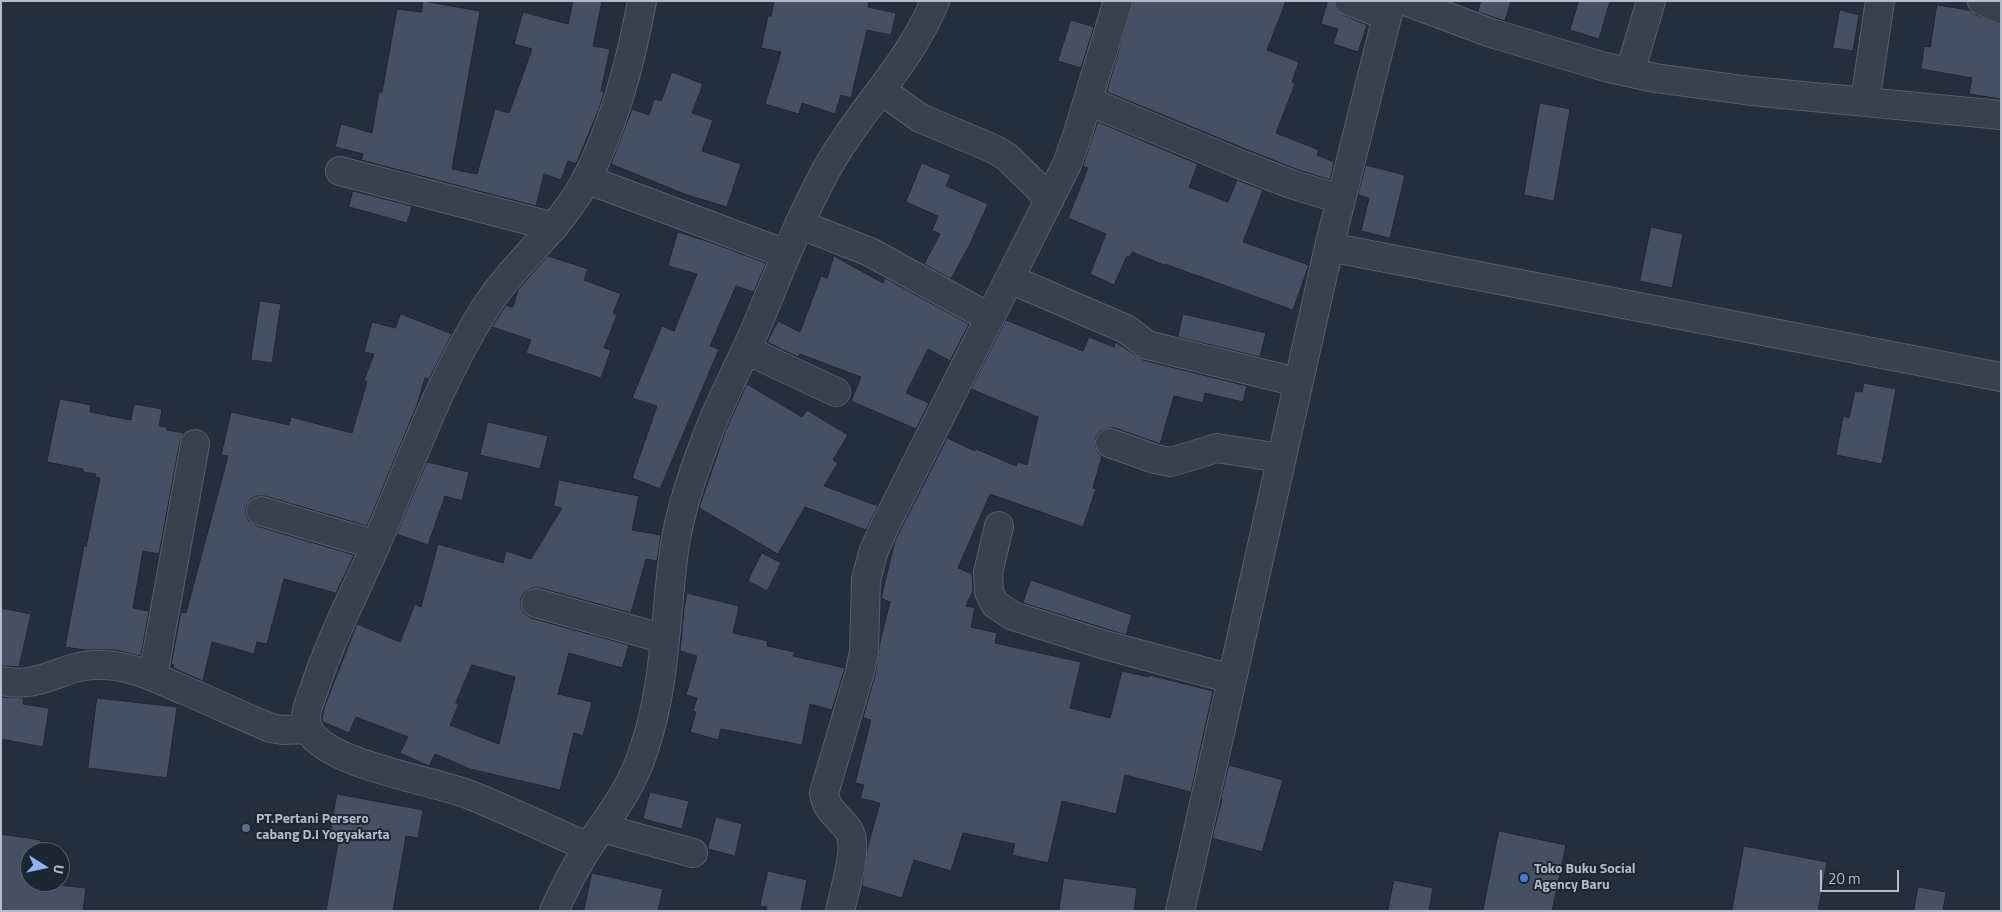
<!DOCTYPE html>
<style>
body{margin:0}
#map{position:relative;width:2002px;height:912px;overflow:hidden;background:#242f3e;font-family:"Titillium Web",sans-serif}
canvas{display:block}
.frame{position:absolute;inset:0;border:2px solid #b4bcc9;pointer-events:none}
.north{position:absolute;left:20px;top:842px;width:50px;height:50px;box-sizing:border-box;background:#1d2633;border:1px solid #59626f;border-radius:50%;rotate:100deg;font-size:14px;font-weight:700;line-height:20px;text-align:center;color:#b4bcc9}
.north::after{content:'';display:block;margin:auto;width:18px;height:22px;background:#8ab4f8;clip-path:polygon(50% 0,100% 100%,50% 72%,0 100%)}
.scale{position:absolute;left:1820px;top:870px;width:79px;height:22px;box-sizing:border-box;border:2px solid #b4bcc9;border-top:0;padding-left:6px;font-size:15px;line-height:18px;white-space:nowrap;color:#b4bcc9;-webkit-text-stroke:4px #1d2633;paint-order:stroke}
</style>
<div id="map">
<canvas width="2002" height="912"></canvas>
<div class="frame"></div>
<div class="north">U</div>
<div class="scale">20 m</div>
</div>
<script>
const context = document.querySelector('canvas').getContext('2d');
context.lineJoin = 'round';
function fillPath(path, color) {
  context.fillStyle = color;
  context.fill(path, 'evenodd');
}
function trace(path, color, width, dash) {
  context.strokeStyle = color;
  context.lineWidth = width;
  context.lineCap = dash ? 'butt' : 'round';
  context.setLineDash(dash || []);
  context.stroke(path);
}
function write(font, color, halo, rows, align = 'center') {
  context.font = font + ' "Titillium Web",sans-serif';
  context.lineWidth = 4;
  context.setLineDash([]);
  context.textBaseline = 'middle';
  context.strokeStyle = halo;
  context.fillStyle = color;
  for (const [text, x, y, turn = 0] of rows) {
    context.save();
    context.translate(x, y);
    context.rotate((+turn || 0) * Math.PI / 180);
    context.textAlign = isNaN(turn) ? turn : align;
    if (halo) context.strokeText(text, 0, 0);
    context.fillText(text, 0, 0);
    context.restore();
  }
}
const building = new Path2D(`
 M 423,1 L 480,11 L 452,169 L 477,174 L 495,109 L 509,113 L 532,49 L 514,44 L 523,12 L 568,24 L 573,1 L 602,1 L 593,46 L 610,49 L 601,91 L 604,92 L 599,109 L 576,164 L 568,161 L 561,180 L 544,174 L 536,206 L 361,160 L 363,154 L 335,147 L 341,124 L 372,133 L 379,92 L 382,92 L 397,9 L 421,12 Z
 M 774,1 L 869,1 L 868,7 L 896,13 L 891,35 L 867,30 L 851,98 L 841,95 L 835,114 L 802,103 L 799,114 L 765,104 L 781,52 L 761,48 L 768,16 L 771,16 Z
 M 1133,1 L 1286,1 L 1267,50 L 1299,62 L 1292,82 L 1295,84 L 1276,133 L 1319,150 L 1317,155 L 1334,162 L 1330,180 L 1296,169 L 1248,150 L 1107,92 Z
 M 1328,1 L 1334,1 L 1337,10 L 1343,15 L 1367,25 L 1358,52 L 1333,44 L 1338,29 L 1321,24 Z
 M 1481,1 L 1511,1 L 1505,21 L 1478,12 Z
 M 1579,1 L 1610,1 L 1599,39 L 1570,30 Z
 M 1937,5 L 1969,10 L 1976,15 L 2001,24 L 2001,99 L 1969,94 L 1972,78 L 1921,69 L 1924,46 L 1930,47 Z
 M 1840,10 L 1859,15 L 1853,51 L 1833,48 Z
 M 1071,20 L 1094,27 L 1081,68 L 1058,61 Z
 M 672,72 L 703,84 L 692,113 L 713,120 L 702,151 L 741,164 L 727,207 L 687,195 L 611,164 L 632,109 L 649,115 L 654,99 L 661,101 Z
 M 1540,103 L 1570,109 L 1554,201 L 1524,195 Z
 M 1098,122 L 1198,164 L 1189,187 L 1228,202 L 1237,180 L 1263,190 L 1243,242 L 1309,265 L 1293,310 L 1165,264 L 1164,265 L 1132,252 L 1130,257 L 1127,256 L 1114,285 L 1090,274 L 1106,234 L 1068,218 L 1088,168 L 1083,166 Z
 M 922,163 L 951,175 L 946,186 L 988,204 L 970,244 L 951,279 L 924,264 L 940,234 L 932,230 L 938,216 L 906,202 Z
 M 1366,165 L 1405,175 L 1390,238 L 1361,231 L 1369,198 L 1358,195 Z
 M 353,191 L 412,206 L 407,223 L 349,207 Z
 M 1651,227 L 1683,234 L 1672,288 L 1640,281 Z
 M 678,232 L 710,242 L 766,263 L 754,292 L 736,286 L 710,346 L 719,349 L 660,489 L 632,478 L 657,406 L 632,398 L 662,326 L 674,331 L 697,274 L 668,266 Z
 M 548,256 L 588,269 L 584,280 L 621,294 L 613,313 L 617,315 L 604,348 L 611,350 L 601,378 L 526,353 L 531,340 L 492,327 L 506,305 L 513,307 L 518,290 Z
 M 834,256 L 883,283 L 885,278 L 969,324 L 950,361 L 928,349 L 906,393 L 929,403 L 916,429 L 851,401 L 861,377 L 800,354 L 798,357 L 767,342 L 778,321 L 800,332 L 821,276 L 827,278 Z
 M 260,301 L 281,304 L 272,363 L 251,360 Z
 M 401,314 L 452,334 L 429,379 L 425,378 L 417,405 L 367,526 L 265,496 L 257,496 L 251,499 L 246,507 L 246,515 L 249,521 L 257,526 L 354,555 L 336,593 L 284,579 L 267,644 L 257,642 L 254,654 L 212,642 L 203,681 L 173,668 L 174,665 L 171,664 L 181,612 L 186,613 L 228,456 L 221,455 L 231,412 L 289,425 L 291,417 L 352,433 L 367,382 L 364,380 L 374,354 L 364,352 L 372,322 L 395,328 Z
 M 1183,314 L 1266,333 L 1260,357 L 1178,337 Z
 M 1006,320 L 1083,351 L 1089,337 L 1114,347 L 1115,342 L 1143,360 L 1247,386 L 1243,402 L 1205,393 L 1203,403 L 1174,396 L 1160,444 L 1115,428 L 1108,428 L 1100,431 L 1096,437 L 1095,445 L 1098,453 L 1102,456 L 1093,488 L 1096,489 L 1083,527 L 990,494 L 958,568 L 972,574 L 973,590 L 966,606 L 975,608 L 971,627 L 997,633 L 995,643 L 1081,662 L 1070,708 L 1110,718 L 1122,671 L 1149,677 L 1149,675 L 1213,691 L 1191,792 L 1125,775 L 1116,814 L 1062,801 L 1048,863 L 1012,855 L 1015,844 L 963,833 L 951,871 L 914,860 L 902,898 L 862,886 L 868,845 L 880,803 L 860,798 L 864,785 L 855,783 L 871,720 L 863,718 L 875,675 L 880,642 L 890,602 L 881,598 L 895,541 L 947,438 L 975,451 L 976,449 L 1016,466 L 1018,462 L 1027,465 L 1038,417 L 971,389 Z
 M 1864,383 L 1896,389 L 1882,464 L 1836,455 L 1843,416 L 1849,418 L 1855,391 L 1862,392 Z
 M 747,384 L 802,417 L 807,410 L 848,435 L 833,460 L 838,463 L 824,486 L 878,506 L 866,530 L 805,507 L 778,554 L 699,508 L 725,432 Z
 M 60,399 L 91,405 L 90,412 L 131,420 L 134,404 L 162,409 L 159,426 L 167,427 L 167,430 L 184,433 L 180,441 L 159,554 L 143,551 L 133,608 L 149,611 L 141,656 L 116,650 L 85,650 L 65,647 L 84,546 L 86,547 L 100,478 L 95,477 L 96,474 L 83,472 L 83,469 L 47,462 Z
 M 488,422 L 548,436 L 540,469 L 480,455 Z
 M 427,462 L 469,472 L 462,501 L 445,496 L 428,545 L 397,534 Z
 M 559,480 L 639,496 L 632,530 L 661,535 L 657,561 L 646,559 L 631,613 L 540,588 L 532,588 L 525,592 L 521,598 L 521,607 L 525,614 L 531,618 L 629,645 L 622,668 L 569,653 L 558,694 L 592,702 L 583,736 L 574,733 L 560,790 L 470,769 L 435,754 L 429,766 L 400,753 L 408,737 L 356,717 L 349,733 L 323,722 L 322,717 L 325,705 L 357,624 L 400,642 L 415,604 L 421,607 L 438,544 L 503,563 L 506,551 L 531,559 L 562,508 L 554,506 ZM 472,665 L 515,677 L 499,744 L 450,725 L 459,704 L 456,703 Z
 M 762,553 L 781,563 L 767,591 L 748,581 Z
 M 1031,580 L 1132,615 L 1126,635 L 1023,603 Z
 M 687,593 L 739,606 L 733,633 L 768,641 L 767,646 L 795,652 L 793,656 L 845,668 L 832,710 L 810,704 L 802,745 L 721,729 L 718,740 L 690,732 L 696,712 L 693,711 L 697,698 L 686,695 L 697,656 L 680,651 L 684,609 Z
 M 1,608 L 31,614 L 19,667 L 1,666 Z
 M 1,697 L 24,698 L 23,704 L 49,708 L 43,747 L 1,739 Z
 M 97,698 L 177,707 L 167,778 L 88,768 Z
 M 1229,765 L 1283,780 L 1262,852 L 1212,838 L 1222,799 L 1221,799 Z
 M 650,792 L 689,801 L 682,829 L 643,819 Z
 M 337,794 L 423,810 L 418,838 L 406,836 L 393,911 L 326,911 L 339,837 L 330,835 Z
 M 716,817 L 742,824 L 735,856 L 708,849 Z
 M 1499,831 L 1566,845 L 1552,911 L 1483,911 Z
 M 1,834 L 41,840 L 38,852 L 30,852 L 30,882 L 86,888 L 83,911 L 1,911 Z
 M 1744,846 L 1827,862 L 1818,911 L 1732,911 Z
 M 768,871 L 807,880 L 801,911 L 766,911 L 767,907 L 760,906 Z
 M 592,873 L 663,889 L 658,911 L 584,911 Z
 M 1064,878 L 1137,888 L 1134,911 L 1059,911 Z
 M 1394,880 L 1433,888 L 1429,911 L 1388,911 Z
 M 1918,887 L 1946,892 L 1943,911 L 1914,911 Z`);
const minor = new Path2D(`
 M 1349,1 L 1387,16
 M 1405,1 L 1491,33 L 1605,67 L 1655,78 L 1751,91 L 2001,115
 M 1982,1 L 2001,9
 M 1630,72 L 1651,1
 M 881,90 L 920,118 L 994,149 L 1007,157 L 1050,199
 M 1088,101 L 1242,165 L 1291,184 L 1340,199
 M 1865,101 L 1880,1
 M 340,171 L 554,227
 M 586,179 L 786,254
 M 799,224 L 870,252 L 990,318
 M 1329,247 L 1391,1
 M 1010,279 L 1126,329 L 1147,345 L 1297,382
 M 746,350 L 836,392
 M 1110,443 L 1155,459 L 1171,462 L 1217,448 L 1280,458
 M 261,511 L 376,545
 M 999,526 L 988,573 L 989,592 L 995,604 L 1013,616 L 1105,645 L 1232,679
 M 536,603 L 665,639
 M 153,676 L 195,444
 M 1,681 C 44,690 64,662 104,665 C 133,666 158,679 184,690 C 213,702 241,716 271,728 L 283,730 L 308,729
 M 602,828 L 693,853
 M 588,847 C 549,830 510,811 470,795 C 431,780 331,765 310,732 C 308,728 306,721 306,716 C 307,706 313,693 316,684 C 332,635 356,591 376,544 C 410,466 438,383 484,310 C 514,262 561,229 587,178 C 615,123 631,61 642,1
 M 554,911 C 564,889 574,869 587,849 C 610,814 631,791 644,749 C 666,685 665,617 674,551 C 680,508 695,467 711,426 C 724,394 741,362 755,330 C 777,278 797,224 824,174 C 856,113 909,66 935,1
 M 840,911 C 844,892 859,847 849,831 C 840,817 826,811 824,793 L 860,672 L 864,651 L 866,580 L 873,553 L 883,530 L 1067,164 L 1077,136 L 1118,1
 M 1180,911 L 1329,247 L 2001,377`);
const markers = [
 [246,828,5,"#5c6f8a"],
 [1524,878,5,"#3f7fe0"]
];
const poiNames = [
 ["PT.Pertani Persero",256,820],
 ["cabang D.I Yogyakarta",256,836],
 ["Toko Buku Social",1534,870],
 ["Agency Baru",1534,886]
];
fillPath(building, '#455162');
trace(building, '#1f2835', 1);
trace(minor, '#565f6c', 30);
trace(minor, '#38414e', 28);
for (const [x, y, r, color] of markers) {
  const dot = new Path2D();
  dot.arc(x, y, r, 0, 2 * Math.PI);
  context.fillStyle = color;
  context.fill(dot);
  trace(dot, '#1d2633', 2);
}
write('bold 14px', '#b4bcc9', '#1d2633', poiNames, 'left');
</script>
